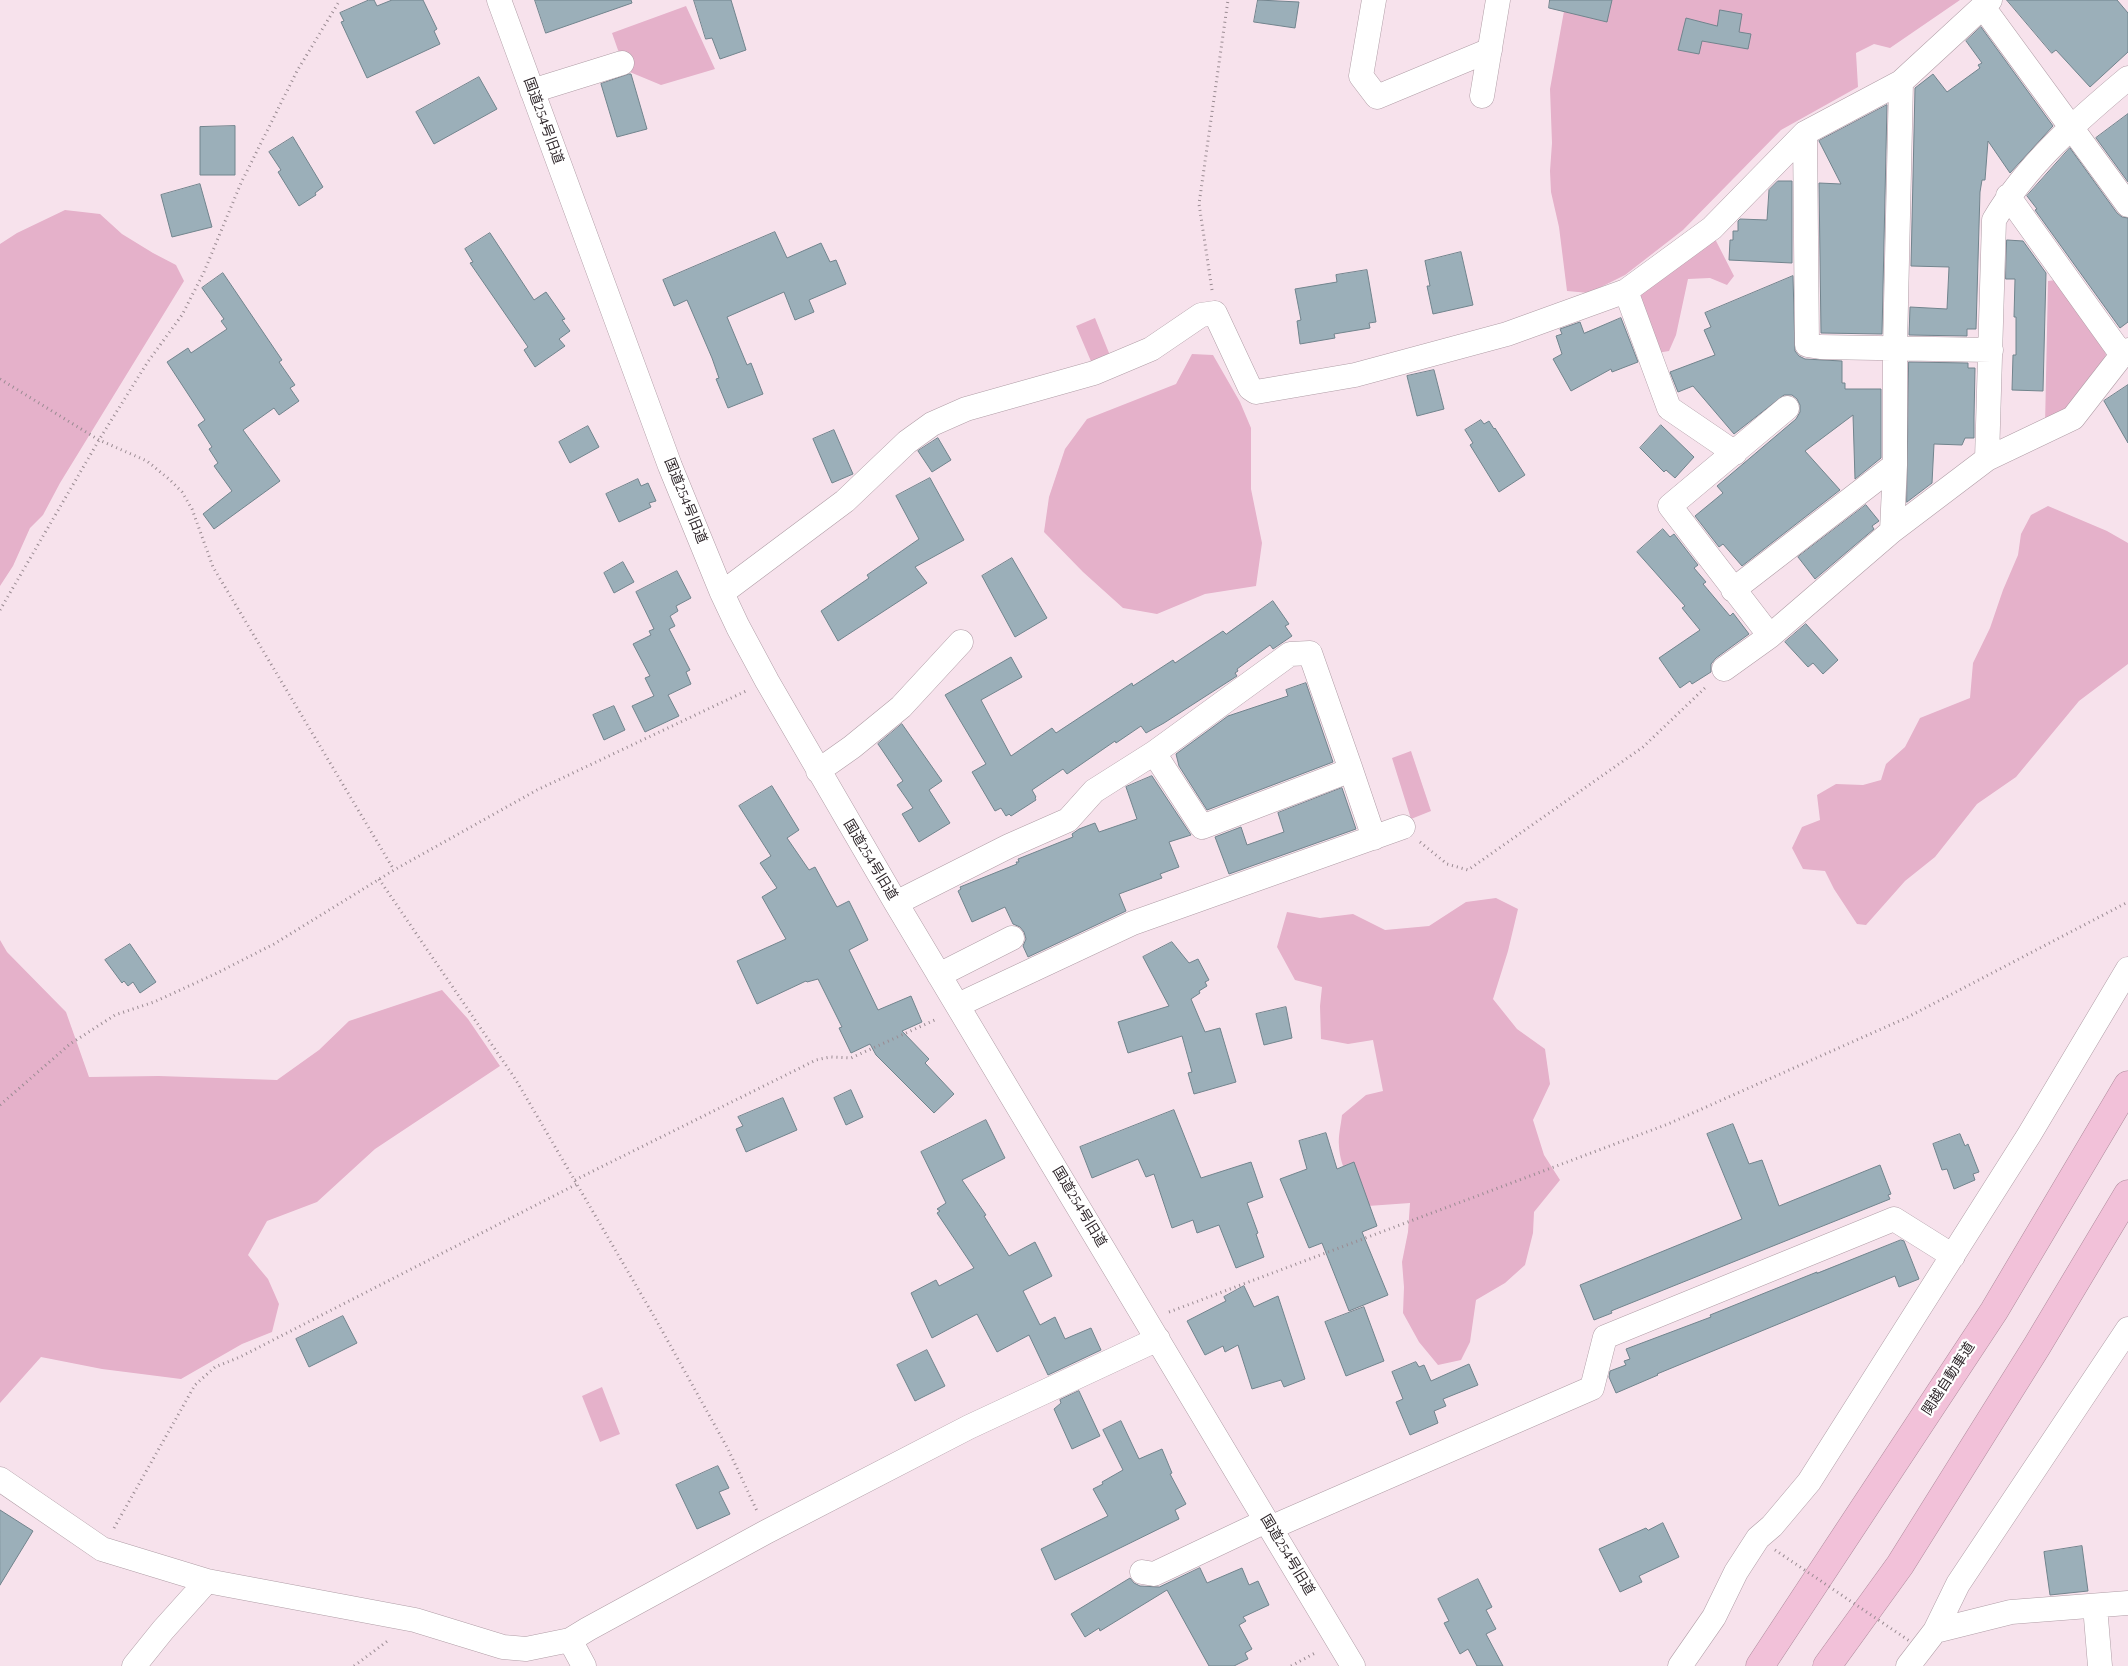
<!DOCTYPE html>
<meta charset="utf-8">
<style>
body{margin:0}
canvas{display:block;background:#f7e2ec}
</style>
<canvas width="2128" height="1666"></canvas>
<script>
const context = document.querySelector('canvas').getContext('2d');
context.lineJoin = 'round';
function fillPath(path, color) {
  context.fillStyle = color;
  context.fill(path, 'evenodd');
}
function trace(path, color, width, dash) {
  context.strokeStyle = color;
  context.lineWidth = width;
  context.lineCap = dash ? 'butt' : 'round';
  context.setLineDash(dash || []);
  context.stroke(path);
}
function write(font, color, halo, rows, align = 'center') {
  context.font = font + ' "Times New Roman","Noto Sans JP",serif';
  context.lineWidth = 4.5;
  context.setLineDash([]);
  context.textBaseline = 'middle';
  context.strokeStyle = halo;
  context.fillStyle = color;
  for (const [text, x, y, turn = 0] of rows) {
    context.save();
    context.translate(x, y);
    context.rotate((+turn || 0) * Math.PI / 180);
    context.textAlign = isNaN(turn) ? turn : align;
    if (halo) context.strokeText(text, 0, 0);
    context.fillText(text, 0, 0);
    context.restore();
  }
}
const green = new Path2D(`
 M 1566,0 L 1960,0 L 1890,48 L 1874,44 L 1856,53 L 1858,87 L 1781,130 L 1683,230 L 1625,275 L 1589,293 L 1567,291 L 1559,227 L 1551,192 L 1550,171 L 1552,143 L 1550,89 Z
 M 686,6 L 715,69 L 661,85 L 625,70 L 612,33 Z
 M 65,210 L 100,214 L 122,234 L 153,253 L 176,265 L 184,281 L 60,483 L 43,515 L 30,528 L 13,566 L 0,586 L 0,244 L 17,233 Z
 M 1714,237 L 1734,276 L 1727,285 L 1710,278 L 1688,279 L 1676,335 L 1669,351 L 1657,353 L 1637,297 Z
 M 2056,280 L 2104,347 L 2106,355 L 2084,394 L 2045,426 L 2048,281 Z
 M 1095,318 L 1111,358 L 1093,366 L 1076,326 Z
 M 1192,354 L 1213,355 L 1240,402 L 1251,428 L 1251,489 L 1262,543 L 1256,586 L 1205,594 L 1157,614 L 1123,608 L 1083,572 L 1044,532 L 1049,497 L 1065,449 L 1087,419 L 1176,384 Z
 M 2048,506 L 2107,531 L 2128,543 L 2128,664 L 2079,701 L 2016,777 L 1977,804 L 1935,857 L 1905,881 L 1866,925 L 1857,924 L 1834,889 L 1825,871 L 1803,869 L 1792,848 L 1802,827 L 1820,820 L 1817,795 L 1836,784 L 1863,785 L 1881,780 L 1886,764 L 1905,747 L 1920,718 L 1970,698 L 1973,663 L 1990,628 L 2003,590 L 2018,555 L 2021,534 L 2031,515 Z
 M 1411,751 L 1431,811 L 1411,819 L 1392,758 Z
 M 1496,898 L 1518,909 L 1508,951 L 1493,999 L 1517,1029 L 1545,1049 L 1550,1084 L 1533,1120 L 1544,1155 L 1560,1180 L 1534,1212 L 1533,1233 L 1525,1265 L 1505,1283 L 1476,1300 L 1470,1342 L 1461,1360 L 1438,1365 L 1419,1342 L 1403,1313 L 1404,1287 L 1402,1262 L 1408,1232 L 1410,1203 L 1368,1206 C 1354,1189 1340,1169 1339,1146 C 1338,1136 1341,1125 1342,1115 L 1366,1095 L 1383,1091 L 1373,1040 L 1348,1044 L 1321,1039 L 1320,1006 L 1322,987 L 1295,980 L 1277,947 L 1287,912 L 1320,918 L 1353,914 L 1385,930 L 1429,926 L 1466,902 Z
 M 0,940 L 7,952 L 66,1012 L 89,1077 L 159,1076 L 277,1080 L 319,1050 L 349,1021 L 442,990 L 468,1019 L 500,1066 L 375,1149 L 317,1202 L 267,1221 L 248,1255 L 268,1279 L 279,1304 L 272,1332 L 242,1344 L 181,1379 L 102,1369 L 41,1357 L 0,1403 Z
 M 602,1387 L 620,1434 L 600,1442 L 582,1396 Z`);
const building = new Path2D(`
 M 369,0 L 374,0 L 377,6 L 392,0 L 423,0 L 437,29 L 434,31 L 440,44 L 367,78 L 341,22 L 344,21 L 340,13 Z
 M 535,0 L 631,0 L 632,3 L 546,33 Z
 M 694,0 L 731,0 L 746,50 L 720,59 L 712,38 L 706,39 Z
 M 1258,0 L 1299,2 L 1295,28 L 1254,22 Z
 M 1550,0 L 1612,0 L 1607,22 L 1549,8 Z
 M 2007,0 L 2117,0 L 2128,13 L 2128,52 L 2090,87 L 2056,50 L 2052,53 Z
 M 1720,10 L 1742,14 L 1739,32 L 1751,34 L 1748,49 L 1702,41 L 1699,54 L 1678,50 L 1686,18 L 1717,26 Z
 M 1981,27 L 2053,126 L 2010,173 L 1988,141 L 1985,180 L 1982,180 L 1980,192 L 1976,329 L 1967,329 L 1967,336 L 1909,335 L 1910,307 L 1947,309 L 1949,267 L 1911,266 L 1915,88 L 1933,74 L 1947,92 L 1980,68 L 1978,65 L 1982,63 L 1966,41 Z
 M 629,74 L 631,74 L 647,129 L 617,137 L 601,84 Z
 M 479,77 L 497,109 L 434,144 L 416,112 Z
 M 1887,105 L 1882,334 L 1821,333 L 1819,183 L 1841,184 L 1819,141 Z
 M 2128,114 L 2128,182 L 2096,138 Z
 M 235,126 L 235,175 L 200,175 L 200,127 Z
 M 293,137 L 323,187 L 315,193 L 316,195 L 299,206 L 278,172 L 281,170 L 269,152 Z
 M 2070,148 L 2117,213 L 2122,217 L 2128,218 L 2128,322 L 2120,328 L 2035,210 L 2037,209 L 2027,196 Z
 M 1778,181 L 1792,181 L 1792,263 L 1729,260 L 1730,240 L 1733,240 L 1733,231 L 1738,231 L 1738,221 L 1740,219 L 1767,220 L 1769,190 Z
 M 200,184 L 212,227 L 172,237 L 161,195 Z
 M 775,232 L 787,258 L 821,243 L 830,262 L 836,260 L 846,284 L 809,300 L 814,312 L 795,320 L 784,292 L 727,317 L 747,365 L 751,363 L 763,394 L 728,408 L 716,379 L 719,378 L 712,358 L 687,300 L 674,306 L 663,280 Z
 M 490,233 L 534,300 L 546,292 L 565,319 L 562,320 L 570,331 L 559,339 L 565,346 L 535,367 L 524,350 L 528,347 L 470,263 L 473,262 L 465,249 Z
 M 2007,240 L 2023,241 L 2046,273 L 2043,391 L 2012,390 L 2013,355 L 2016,355 L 2016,317 L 2014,317 L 2015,279 L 2006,279 Z
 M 1461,252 L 1473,305 L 1433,314 L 1427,286 L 1430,286 L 1425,261 Z
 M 1367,270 L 1376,322 L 1369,323 L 1370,328 L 1334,334 L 1335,338 L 1300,344 L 1297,321 L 1301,320 L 1295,289 L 1337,282 L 1336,275 Z
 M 223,273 L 282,360 L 279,362 L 295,385 L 290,388 L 299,401 L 279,415 L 274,408 L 243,430 L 280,481 L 214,529 L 203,514 L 232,491 L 214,466 L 218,463 L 209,449 L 212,447 L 198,425 L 205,420 L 167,362 L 188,348 L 191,353 L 227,329 L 221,321 L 224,319 L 202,288 Z
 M 1793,276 L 1795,351 L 1799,356 L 1805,359 L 1842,361 L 1842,383 L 1845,383 L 1845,389 L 1881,389 L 1881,458 L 1855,479 L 1853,415 L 1805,451 L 1840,490 L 1742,566 L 1723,544 L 1719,547 L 1695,516 L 1723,493 L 1717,486 L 1796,419 L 1800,412 L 1800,405 L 1797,399 L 1792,395 L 1784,395 L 1734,434 L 1693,386 L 1678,392 L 1670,372 L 1715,355 L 1704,330 L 1711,327 L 1705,313 Z
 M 1621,318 L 1638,362 L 1612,372 L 1611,369 L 1571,391 L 1553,359 L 1562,354 L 1556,336 L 1562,334 L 1560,329 L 1580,322 L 1584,333 Z
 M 1909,362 L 1968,363 L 1968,368 L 1975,368 L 1974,418 L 1974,438 L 1965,438 L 1962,445 L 1934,444 L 1932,483 L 1907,502 Z
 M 1434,370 L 1444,409 L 1417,416 L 1407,376 Z
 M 2128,385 L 2128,443 L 2104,401 Z
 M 1481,420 L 1484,424 L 1489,421 L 1494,429 L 1495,428 L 1525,475 L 1499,492 L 1470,445 L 1473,443 L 1465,430 Z
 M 1661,425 L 1694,457 L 1675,478 L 1666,470 L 1664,472 L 1640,448 Z
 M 588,426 L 599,447 L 570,463 L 559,442 Z
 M 834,430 L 853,474 L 832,483 L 813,439 Z
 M 938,438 L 951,460 L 932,472 L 918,451 Z
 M 930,478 L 964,540 L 915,567 L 927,583 L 838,641 L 821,611 L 869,578 L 867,575 L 919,539 L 896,496 Z
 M 638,479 L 641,486 L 648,483 L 656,501 L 649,503 L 651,507 L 619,522 L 606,494 Z
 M 1866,505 L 1879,521 L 1872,526 L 1874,529 L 1815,579 L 1798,557 Z
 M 1663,529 L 1670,537 L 1674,534 L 1698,565 L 1694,568 L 1706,582 L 1703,584 L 1730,616 L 1733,613 L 1749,634 L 1716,658 L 1711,664 L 1711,672 L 1692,684 L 1690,681 L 1680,688 L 1659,658 L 1700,630 L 1682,608 L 1685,606 L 1637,552 Z
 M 1012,558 L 1047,618 L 1015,637 L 982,576 Z
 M 623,562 L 634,582 L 614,593 L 604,573 Z
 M 677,571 L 691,598 L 676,606 L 678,611 L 670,616 L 675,626 L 669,629 L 690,670 L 686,672 L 691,684 L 668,695 L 679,716 L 645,732 L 632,706 L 654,696 L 645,678 L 650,676 L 633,644 L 651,635 L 649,631 L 654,629 L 636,592 Z
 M 1273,601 L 1289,624 L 1285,626 L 1292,636 L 1273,649 L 1270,645 L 1237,669 L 1238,671 L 1235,673 L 1237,676 L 1164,723 L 1146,733 L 1141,726 L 1116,743 L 1115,741 L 1067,774 L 1063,769 L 1032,790 L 1036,797 L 1035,798 L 1036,800 L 1011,816 L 1009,814 L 1006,816 L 1001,808 L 995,811 L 972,772 L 986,764 L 945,695 L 1011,657 L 1022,677 L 981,700 L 1011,756 L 1052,728 L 1056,733 L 1132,683 L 1133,686 L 1173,660 L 1175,663 L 1223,631 L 1226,634 Z
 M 1806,624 L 1838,660 L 1823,674 L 1813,663 L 1808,667 L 1785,642 Z
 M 1306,683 L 1333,762 L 1207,810 L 1179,766 L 1176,754 L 1228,716 L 1288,696 L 1286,690 Z
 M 614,706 L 625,730 L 604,740 L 593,715 Z
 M 902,724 L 942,781 L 929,790 L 950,823 L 919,842 L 902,814 L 913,808 L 897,785 L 903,781 L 878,744 Z
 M 1152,776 L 1191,835 L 1169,842 L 1179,867 L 1160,874 L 1162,878 L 1119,894 L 1126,911 L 1028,957 L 1023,946 L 1026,939 L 1024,932 L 1020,927 L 1013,924 L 1005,907 L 972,922 L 958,891 L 961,889 L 960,887 L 1017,864 L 1016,862 L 1019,862 L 1018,859 L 1073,837 L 1072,834 L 1079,829 L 1095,823 L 1099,832 L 1137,819 L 1126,787 Z
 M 772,786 L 799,830 L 787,838 L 809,870 L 815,867 L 837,907 L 849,901 L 859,921 L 868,940 L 849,950 L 878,1010 L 911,996 L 922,1022 L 902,1031 L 929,1059 L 925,1063 L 954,1094 L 934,1113 L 876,1055 L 870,1044 L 851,1053 L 839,1028 L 842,1027 L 818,979 L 807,982 L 806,981 L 757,1004 L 737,961 L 786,939 L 762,897 L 777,888 L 760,863 L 771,856 L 739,806 Z
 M 1342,788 L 1356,829 L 1229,874 L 1215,837 L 1241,827 L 1247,845 L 1284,832 L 1278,813 Z
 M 1172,942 L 1189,963 L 1198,959 L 1209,980 L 1205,982 L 1207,986 L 1199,991 L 1200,993 L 1191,999 L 1205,1032 L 1220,1028 L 1236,1082 L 1194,1094 L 1188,1073 L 1192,1072 L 1182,1036 L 1128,1053 L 1118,1022 L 1169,1006 L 1143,957 Z
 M 130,944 L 156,982 L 140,993 L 133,982 L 128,986 L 124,981 L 122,983 L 105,960 Z
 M 1286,1007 L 1292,1038 L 1264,1045 L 1256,1014 Z
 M 851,1090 L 863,1117 L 846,1125 L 834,1098 Z
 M 783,1098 L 797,1130 L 746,1152 L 736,1129 L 743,1126 L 738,1117 Z
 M 1174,1110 L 1201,1178 L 1251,1162 L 1263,1197 L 1247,1203 L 1258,1233 L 1256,1234 L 1264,1257 L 1236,1268 L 1219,1225 L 1197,1233 L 1193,1220 L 1172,1228 L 1154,1174 L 1146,1177 L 1138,1159 L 1092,1178 L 1080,1147 Z
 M 986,1120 L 1005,1158 L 962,1180 L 986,1215 L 984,1216 L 1009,1256 L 1035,1242 L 1052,1276 L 1023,1291 L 1040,1325 L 1055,1317 L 1065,1339 L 1091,1328 L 1101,1350 L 1048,1375 L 1029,1335 L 997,1352 L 977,1314 L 932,1338 L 911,1293 L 936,1280 L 939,1286 L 974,1268 L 937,1213 L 940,1211 L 937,1209 L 946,1203 L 921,1152 Z
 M 1733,1124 L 1749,1164 L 1762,1160 L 1779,1206 L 1880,1165 L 1891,1194 L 1888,1195 L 1890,1199 L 1611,1311 L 1612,1313 L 1594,1320 L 1580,1285 L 1742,1219 L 1707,1134 Z
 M 1326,1133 L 1337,1169 L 1354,1162 L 1377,1226 L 1362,1232 L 1388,1295 L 1349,1311 L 1322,1243 L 1309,1248 L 1280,1179 L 1307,1169 L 1299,1141 Z
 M 1960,1134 L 1965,1146 L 1968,1144 L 1979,1172 L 1973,1174 L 1975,1180 L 1954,1189 L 1947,1169 L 1942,1170 L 1933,1144 Z
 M 1901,1240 L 1904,1241 L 1919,1279 L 1899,1287 L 1895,1276 L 1657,1374 L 1658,1375 L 1616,1393 L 1609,1377 L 1610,1371 L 1626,1365 L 1624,1361 L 1630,1359 L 1626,1349 L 1711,1317 L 1710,1315 L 1807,1276 L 1817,1272 L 1817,1273 Z
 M 1244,1286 L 1254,1307 L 1278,1296 L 1305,1379 L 1284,1387 L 1281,1380 L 1252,1389 L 1238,1345 L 1225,1352 L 1223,1346 L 1205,1355 L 1187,1321 L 1226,1301 L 1224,1297 Z
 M 1364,1307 L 1384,1361 L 1346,1376 L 1325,1322 Z
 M 343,1316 L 357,1343 L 309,1367 L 296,1339 Z
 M 927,1350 L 945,1386 L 915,1401 L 897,1365 Z
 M 1416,1362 L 1419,1367 L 1424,1365 L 1431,1381 L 1469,1364 L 1478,1385 L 1443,1399 L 1446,1406 L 1434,1411 L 1438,1423 L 1410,1435 L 1396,1402 L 1403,1399 L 1392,1372 Z
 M 1079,1391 L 1100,1436 L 1072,1449 L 1054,1409 L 1061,1403 L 1060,1400 Z
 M 1121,1421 L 1139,1459 L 1162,1449 L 1172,1473 L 1170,1474 L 1186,1504 L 1175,1510 L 1179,1519 L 1055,1580 L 1041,1549 L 1108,1516 L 1093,1489 L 1103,1484 L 1102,1482 L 1123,1470 L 1103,1430 Z
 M 718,1466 L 729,1488 L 719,1492 L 730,1514 L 697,1529 L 676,1485 Z
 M 0,1510 L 33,1531 L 0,1585 Z
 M 1663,1523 L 1679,1557 L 1639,1576 L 1642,1582 L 1620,1592 L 1599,1549 L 1646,1528 L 1648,1530 Z
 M 2082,1546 L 2088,1591 L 2050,1595 L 2044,1552 Z
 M 1200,1568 L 1207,1583 L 1242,1568 L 1249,1585 L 1258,1581 L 1269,1605 L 1243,1617 L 1246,1621 L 1239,1625 L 1252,1649 L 1245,1653 L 1248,1659 L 1234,1666 L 1209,1666 L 1167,1590 L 1100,1631 L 1099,1628 L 1085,1637 L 1071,1614 L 1130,1578 L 1134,1583 L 1140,1586 L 1159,1587 Z
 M 1478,1579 L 1492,1607 L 1486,1610 L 1496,1629 L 1486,1634 L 1503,1666 L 1477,1666 L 1468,1649 L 1460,1654 L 1444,1623 L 1449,1621 L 1438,1599 Z`);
const path = new Path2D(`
 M 1212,290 L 1199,204 L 1228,0
 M 0,379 L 99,440 L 147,461 L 170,480 L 182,492 L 192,509 L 213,567 L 394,870
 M 0,610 L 99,440 L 147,363 L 182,315 L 204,272 L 241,183 L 297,71 L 340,0
 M 1420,842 L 1447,864 L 1468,870 L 1643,747 L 1707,686
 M 379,879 L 516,1080 L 655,1318 L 728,1449 L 757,1511
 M 0,1105 L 70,1044 L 115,1015 L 154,1002 L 215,974 L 274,944 L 394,870 L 537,790 L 746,691
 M 575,1180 L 816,1060 L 830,1057 L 851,1058 L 937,1019
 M 1169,1312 L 1668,1124 L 1906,1018 L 2128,902
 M 114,1528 L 195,1385 L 215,1367 L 240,1357 L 577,1184
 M 354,1666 L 389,1640
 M 1291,1666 L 1317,1652`);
const minor = new Path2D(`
 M 499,0 L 670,466 L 722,593 L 738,627 L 767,681 L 896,903 L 1353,1666
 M 1374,0 L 1361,76 L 1377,97 L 1490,50
 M 1983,7 L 2128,205
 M 532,91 L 622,63
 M 1482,96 L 1498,0
 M 1805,133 L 1807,345 L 1820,347 L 1991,350
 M 2008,196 L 2122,355
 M 1626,291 L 1669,408 L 1735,453
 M 1987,459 L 1994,220 C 2027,164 2079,119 2128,78
 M 1892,531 L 1895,465 L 1895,348 L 1901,82
 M 1733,590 L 1895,465
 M 722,593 L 845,501 L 907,442 L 932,424 L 966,409 L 1094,373 L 1151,349 L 1201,315 L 1215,313 L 1250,388 L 1256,392 L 1355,375 L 1507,334 L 1626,291 L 1712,228 L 1805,133 L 1901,82 L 1990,0
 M 1770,636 L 1670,506 L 1787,408
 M 1724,669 L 1770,636 L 1892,531 L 1987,459 L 2073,418 L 2122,355 L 2128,350
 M 1351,770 L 1374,838
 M 818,771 L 852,747 L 901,707 L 961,642
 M 896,903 L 1009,846 L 1068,820 L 1094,791 L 1154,753 L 1290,654 L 1310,653 L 1351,770 L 1202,827 L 1154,753
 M 939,975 L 1012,938
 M 958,1005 L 1133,923 L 1403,827
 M 0,1479 L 102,1549 L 207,1581 L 415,1620 L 503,1647 L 526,1649 L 570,1640
 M 1270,1528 L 1592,1388 L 1605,1337 L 1894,1219 L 1953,1256
 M 1142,1572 L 1154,1574 L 1266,1521
 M 2095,1606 L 2100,1666
 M 1935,1631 L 2011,1612 L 2128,1603
 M 134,1666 L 163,1630 L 207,1581
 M 584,1666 L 570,1640 L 588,1629 L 766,1532 L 969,1427 L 1158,1339
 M 1680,1666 L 1714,1617 L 1736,1572 L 1758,1538 L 1772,1526 L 1809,1482 L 2029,1135 L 2128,969
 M 1908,1666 L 1935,1631 L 1958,1584 L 2128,1329`);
const highway = new Path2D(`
 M 1760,1666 L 1994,1311 L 2128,1085
 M 1827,1666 L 1900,1565 L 2037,1346 L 2128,1194`);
const pathBridge = new Path2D(`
 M 1775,1550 L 1911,1642`);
const streetNames = [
 ["国道254号旧道",543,121,70],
 ["国道254号旧道",685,501,68],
 ["国道254号旧道",870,860,59],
 ["国道254号旧道",1079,1207,59],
 ["関越自動車道",1949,1379,-57],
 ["国道254号旧道",1287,1555,59]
];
fillPath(green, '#e5b1ca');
fillPath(building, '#9bafb9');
trace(building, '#71848d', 1);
trace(minor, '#b09da6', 25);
trace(highway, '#ae8b9c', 29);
trace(path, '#9a8b92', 3, [1, 4]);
trace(minor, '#fff', 24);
trace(highway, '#f2c1d9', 28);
trace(pathBridge, '#9a8b92', 3, [1, 4]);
write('14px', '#30282c', '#fff', streetNames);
</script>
